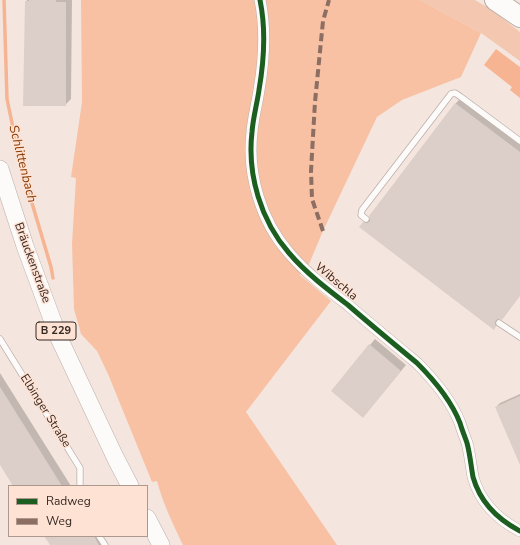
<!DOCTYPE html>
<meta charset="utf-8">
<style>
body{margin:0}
#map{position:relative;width:520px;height:545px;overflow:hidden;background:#f4e6de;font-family:"Nunito Sans",sans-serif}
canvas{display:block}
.legend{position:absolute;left:8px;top:485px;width:140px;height:52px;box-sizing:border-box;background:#fee2d4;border:1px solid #ae988d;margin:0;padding:5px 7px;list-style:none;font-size:12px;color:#352822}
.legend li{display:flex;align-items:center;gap:8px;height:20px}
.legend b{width:20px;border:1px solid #ae988d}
</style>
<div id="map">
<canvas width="520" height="545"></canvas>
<ul class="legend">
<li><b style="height:5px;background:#1b5e20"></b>Radweg</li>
<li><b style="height:5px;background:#8d6e63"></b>Weg</li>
</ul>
</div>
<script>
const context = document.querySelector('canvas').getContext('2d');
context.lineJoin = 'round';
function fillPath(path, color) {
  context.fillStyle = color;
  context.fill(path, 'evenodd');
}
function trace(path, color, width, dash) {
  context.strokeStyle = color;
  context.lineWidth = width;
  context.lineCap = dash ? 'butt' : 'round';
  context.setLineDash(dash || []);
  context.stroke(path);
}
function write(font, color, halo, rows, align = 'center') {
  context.font = font + ' "Nunito Sans",sans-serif';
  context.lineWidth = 3;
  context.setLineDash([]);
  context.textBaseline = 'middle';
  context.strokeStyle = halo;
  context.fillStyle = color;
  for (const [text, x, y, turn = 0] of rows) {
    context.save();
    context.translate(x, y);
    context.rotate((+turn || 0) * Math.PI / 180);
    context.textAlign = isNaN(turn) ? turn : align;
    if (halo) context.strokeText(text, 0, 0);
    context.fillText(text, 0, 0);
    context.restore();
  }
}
const green = new Path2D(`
 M 420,0 L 475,0 L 492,10 L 520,32 L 520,61 L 481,33 Z`);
const forest = new Path2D(`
 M 81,0 L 420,0 L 481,33 L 461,77 L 402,100 L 377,117 L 323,231 L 309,264 L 300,275 L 331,301 L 246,412 L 337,545 L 183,545 C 173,524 163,504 157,481 L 152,482 L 108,374 L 97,351 L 81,334 L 74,309 L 72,244 L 76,178 L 71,177 L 82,102 Z`);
const water = new Path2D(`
 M 496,49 L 520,67 L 520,98 L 510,90 L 512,87 L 484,65 Z`);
const shadow = new Path2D(`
 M 27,0 L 72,0 L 71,99 L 65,105 L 26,2 Z
 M 460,99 L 520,145 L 520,295 L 498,317 L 500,322 L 494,328 L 364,223 L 368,219 L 371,219 L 370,216 L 456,103 Z
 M 375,339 L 406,365 L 368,411 L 370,345 Z
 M 0,373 L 71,486 L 14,486 L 0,464 Z
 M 520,394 L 520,463 L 496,407 L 500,403 Z
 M 46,536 L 103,536 L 108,545 L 51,545 Z`);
const stream = new Path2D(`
 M 4,0 L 7,99 L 21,166 L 51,267 L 53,278`);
const building = new Path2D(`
 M 29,0 L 56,0 L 56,2 L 66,2 L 66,106 L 23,106 L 25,1 L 29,1 Z
 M 455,103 L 520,152 L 520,296 L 502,320 L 499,319 L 496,320 L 495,323 L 496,326 L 494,330 L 359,227 L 363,222 L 367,223 L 370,221 L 370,218 L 369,216 Z
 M 369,344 L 401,371 L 363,418 L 331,391 Z
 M 0,387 L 62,486 L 13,486 L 0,465 Z
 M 520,396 L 520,465 L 495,407 Z
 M 44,536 L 94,536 L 99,545 L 50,545 Z`);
const lane = new Path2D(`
 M 366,219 L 361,215 L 362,210 L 451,94 L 455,93 L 461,97 L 520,141
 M 499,323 L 520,337
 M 0,339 L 80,468 L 80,486
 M 99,536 L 105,545`);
const street = new Path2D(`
 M 260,0 C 266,29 264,61 259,90 C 257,104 253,118 252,132 C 247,175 261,221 289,253 C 306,273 327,289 348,305 C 371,325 394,344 417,363 C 435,381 451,400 460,423 C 462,430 465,437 467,443 C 470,454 471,466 473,477 C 480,502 497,519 520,531`);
const primary = new Path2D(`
 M 0,169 L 25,246 L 59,338 L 115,457 L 130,486
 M 147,518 L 161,545`);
const highway = new Path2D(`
 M 495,0 L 520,17`);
const quiet = new Path2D(`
 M 323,231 L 312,199 L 311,171 L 315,102 L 323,21 L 329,0`);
const cycleway = new Path2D(`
 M 260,0 C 266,29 264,61 259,90 C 257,104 253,118 252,132 C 247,175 261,221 289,253 C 306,273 327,289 348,305 C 371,325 394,344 417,363 C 435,381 451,400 460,423 C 462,430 465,437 467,443 C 470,454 471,466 473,477 C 480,502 497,519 520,531`);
const shields = [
 [56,331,40]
];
const shieldNames = [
 ["B 229",56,331]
];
const streetNames = [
 ["Bräuckenstraße",32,263,70],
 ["Wibschla",336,282,40],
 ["Elbinger Straße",45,411,58]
];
const waterNames = [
 ["Schlittenbach",22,164,76]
];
fillPath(green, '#f4c7b0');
fillPath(forest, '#f8c1a4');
fillPath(water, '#f6b492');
fillPath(shadow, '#0003');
trace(stream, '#f6b492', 3.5);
fillPath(building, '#dccfc9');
trace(lane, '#bbafa9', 7);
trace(street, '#bbafa9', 12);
trace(primary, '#bbafa9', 18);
trace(highway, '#bbafa9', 22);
trace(lane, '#fdfbfa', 5.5);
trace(street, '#fdfbfa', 11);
trace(primary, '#fdfbfa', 17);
trace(highway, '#fdfbfa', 20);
trace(quiet, '#8d6e63', 4, [8, 4]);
trace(cycleway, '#1b5e20', 5);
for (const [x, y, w] of shields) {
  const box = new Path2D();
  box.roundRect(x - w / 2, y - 9, w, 18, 3);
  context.fillStyle = '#fee2d4';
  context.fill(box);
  trace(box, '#352822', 1);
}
write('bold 11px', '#352822', null, shieldNames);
write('12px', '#352822', '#fee2d4', streetNames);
write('italic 13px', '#8b3c05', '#fee2d4', waterNames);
</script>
